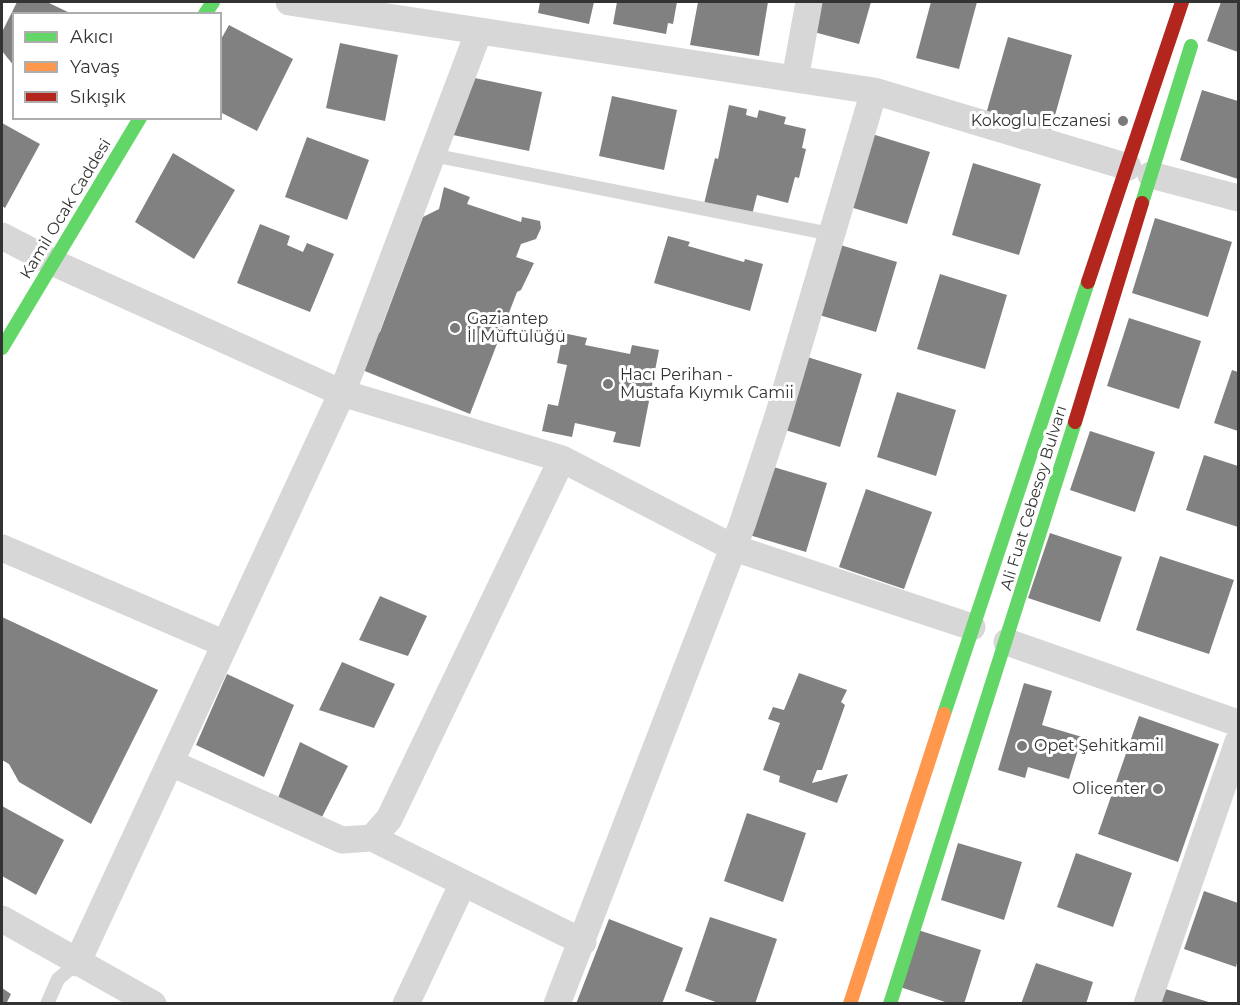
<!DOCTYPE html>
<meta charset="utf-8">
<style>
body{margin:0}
#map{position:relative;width:1240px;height:1005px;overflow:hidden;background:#fff;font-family:Montserrat,sans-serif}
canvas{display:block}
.frame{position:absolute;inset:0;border:3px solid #333;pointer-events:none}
.legend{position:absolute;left:12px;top:12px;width:210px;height:108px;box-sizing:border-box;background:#fff;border:2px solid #adadad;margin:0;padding:8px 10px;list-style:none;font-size:18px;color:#333}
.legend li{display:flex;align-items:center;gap:12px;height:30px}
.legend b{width:30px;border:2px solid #adadad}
</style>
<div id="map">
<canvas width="1240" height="1005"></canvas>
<div class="frame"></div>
<ul class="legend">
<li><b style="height:8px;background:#63d668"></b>Akıcı</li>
<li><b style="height:8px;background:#ff974d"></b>Yavaş</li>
<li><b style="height:8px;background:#b3261e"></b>Sıkışık</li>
</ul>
</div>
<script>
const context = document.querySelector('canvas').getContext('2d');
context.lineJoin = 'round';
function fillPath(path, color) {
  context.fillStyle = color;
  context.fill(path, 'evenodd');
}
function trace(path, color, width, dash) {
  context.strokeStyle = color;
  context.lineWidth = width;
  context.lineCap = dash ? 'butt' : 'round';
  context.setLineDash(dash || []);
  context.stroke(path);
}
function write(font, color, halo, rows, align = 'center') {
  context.font = font + ' Montserrat,sans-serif';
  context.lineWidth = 6;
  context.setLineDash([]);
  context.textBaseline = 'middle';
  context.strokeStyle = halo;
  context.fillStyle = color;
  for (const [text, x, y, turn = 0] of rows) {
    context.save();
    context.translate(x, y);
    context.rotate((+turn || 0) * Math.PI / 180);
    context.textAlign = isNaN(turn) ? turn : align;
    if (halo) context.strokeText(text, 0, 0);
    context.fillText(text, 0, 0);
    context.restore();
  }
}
const building = new Path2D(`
 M 17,2 L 47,2 L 72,14 L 14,14 L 14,66 L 2,51 L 2,32 Z
 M 540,2 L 594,2 L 589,24 L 538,13 Z
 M 617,2 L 677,2 L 673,24 L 668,23 L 666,34 L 613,24 Z
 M 698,2 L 768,2 L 759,56 L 690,45 Z
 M 818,2 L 871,2 L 859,44 L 810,31 Z
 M 931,2 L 977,2 L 959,69 L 916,58 Z
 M 1221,2 L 1238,2 L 1238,52 L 1207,41 Z
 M 229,25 L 293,59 L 257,131 L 220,112 L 220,41 Z
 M 1008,37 L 1072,55 L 1050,133 L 986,114 Z
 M 340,43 L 398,55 L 385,121 L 326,108 Z
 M 465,76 L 542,92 L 529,151 L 453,135 Z
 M 1202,90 L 1238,101 L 1238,179 L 1180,160 Z
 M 612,96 L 677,110 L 664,170 L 599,156 Z
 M 729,105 L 747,109 L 746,115 L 757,118 L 759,110 L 786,117 L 784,124 L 806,129 L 802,148 L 806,149 L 799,178 L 795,177 L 788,203 L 757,195 L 752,215 L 704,204 L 715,158 L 718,159 Z
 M 2,123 L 40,144 L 5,208 L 2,206 Z
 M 872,134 L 930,152 L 907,224 L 850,207 Z
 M 307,137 L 369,160 L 347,220 L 285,197 Z
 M 173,153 L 235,190 L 194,259 L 135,222 Z
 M 973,163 L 1041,184 L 1019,255 L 952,235 Z
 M 444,187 L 470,197 L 467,204 L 521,222 L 522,217 L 540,221 L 541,228 L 536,239 L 521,244 L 516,257 L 534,263 L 521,290 L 517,292 L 470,414 L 360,369 L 369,339 L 380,332 L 423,217 L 439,209 Z
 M 1155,218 L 1232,242 L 1208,317 L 1132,293 Z
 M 260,224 L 290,236 L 287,245 L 303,252 L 307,243 L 334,254 L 310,312 L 237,283 Z
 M 668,236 L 690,242 L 688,246 L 744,262 L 745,259 L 763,264 L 750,311 L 654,283 Z
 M 837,244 L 897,262 L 876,332 L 816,314 Z
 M 940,274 L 1007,295 L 985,369 L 917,349 Z
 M 1129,318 L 1201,341 L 1179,409 L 1107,386 Z
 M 563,333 L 587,338 L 585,345 L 630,354 L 632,345 L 659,350 L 640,447 L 613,442 L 616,432 L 575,423 L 572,437 L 542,431 L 548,404 L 558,406 L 567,365 L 557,363 Z
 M 804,356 L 862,374 L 840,447 L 782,429 Z
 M 1232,370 L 1238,372 L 1238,431 L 1214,423 Z
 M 897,392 L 956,410 L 936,476 L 877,457 Z
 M 1090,431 L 1155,452 L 1135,512 L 1070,490 Z
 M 1204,455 L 1238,466 L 1238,527 L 1186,510 Z
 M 767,465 L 827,483 L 806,552 L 746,534 Z
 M 866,489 L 932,512 L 904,589 L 839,567 Z
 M 1050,533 L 1122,557 L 1100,622 L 1028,598 Z
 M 1160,556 L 1234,580 L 1209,654 L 1136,630 Z
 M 380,596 L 427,616 L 408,656 L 359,640 Z
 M 2,617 L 158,690 L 91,824 L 19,782 L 9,764 L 2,760 Z
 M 342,662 L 395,684 L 374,728 L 319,710 Z
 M 799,673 L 847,690 L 841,702 L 845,705 L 822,770 L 817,770 L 812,783 L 848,774 L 837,803 L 779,782 L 780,776 L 763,770 L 780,723 L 768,719 L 773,707 L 784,710 Z
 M 227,674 L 294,705 L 264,777 L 196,745 Z
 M 1024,683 L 1052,691 L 1042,725 L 1082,737 L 1069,779 L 1028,767 L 1025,778 L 998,770 Z
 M 1139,716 L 1219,744 L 1178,862 L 1098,834 Z
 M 300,742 L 348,766 L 322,817 L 278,798 Z
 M 2,806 L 64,840 L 36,895 L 2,876 Z
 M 747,813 L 806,833 L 783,902 L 724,881 Z
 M 958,843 L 1022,862 L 1004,920 L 941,900 Z
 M 1076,853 L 1132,873 L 1113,927 L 1057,907 Z
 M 1204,891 L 1238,903 L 1238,959 L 1236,967 L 1184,949 Z
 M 710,917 L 777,939 L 755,1004 L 721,1004 L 685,991 Z
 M 609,919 L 683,948 L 662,1004 L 576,1004 Z
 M 918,930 L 981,950 L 964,1004 L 951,1004 L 900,987 Z
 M 1036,963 L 1093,982 L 1086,1004 L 1021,1004 Z
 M 2,988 L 11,994 L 6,1004 L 2,1004 Z
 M 1162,988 L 1212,1003 L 1212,1004 L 1157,1004 Z`);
const lane = new Path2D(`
 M 432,155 L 831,234
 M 47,1004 L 58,979 L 77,963`);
const street = new Path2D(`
 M 289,2 L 874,91 L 1128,167
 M 795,79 L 809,2
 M 1151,175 L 1238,198
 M 2,236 L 52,262 L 342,393 L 562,459 L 734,548 L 972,627
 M 2,548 L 225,644
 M 1007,642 L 1238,723
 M 171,763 L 342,840 L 372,838 L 389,819 L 562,459
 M 372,838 L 583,942
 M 2,919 L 153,1004
 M 77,963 L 342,393 L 479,31
 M 406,1004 L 463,883
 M 557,1004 L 742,525 L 778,416 L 874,91
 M 1147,1004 L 1238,742`);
const fast = new Path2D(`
 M 205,14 L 213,2
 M 1142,203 L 1191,46
 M 2,348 L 140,118
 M 944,714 L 1088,282
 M 890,1004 L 1075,422`);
const slow = new Path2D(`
 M 850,1004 L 944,714`);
const jam = new Path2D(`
 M 1088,282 L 1182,2
 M 1075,422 L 1142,203`);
const markers = [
 [1123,121,6,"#7a7a7a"],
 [455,328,6,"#7a7a7a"],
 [608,384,6,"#7a7a7a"],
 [1022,746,6,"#7a7a7a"],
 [1158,789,6,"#7a7a7a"]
];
const poiNames = [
 ["Kokoglu Eczanesi",1111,121,"right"],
 ["Gaziantep",467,319],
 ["İl Müftülüğü",467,337],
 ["Hacı Perihan -",620,375],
 ["Mustafa Kıymık Camii",620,393],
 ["Opet Şehitkamil",1034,746],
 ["Olicenter",1146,789,"right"]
];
const streetNames = [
 ["Kamil Ocak Caddesi",66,209,-59],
 ["Ali Fuat Cebesoy Bulvarı",1034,498,-73]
];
fillPath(building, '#818181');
trace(lane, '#d7d7d7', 14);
trace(street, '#d7d7d7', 27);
trace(fast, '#63d668', 14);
trace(slow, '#ff974d', 14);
trace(jam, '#b3261e', 14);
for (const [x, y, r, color] of markers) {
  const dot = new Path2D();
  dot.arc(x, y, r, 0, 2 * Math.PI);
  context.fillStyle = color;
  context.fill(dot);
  trace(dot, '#fff', 2);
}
write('16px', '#333', '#fff', poiNames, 'left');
write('16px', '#333', '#fff', streetNames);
</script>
